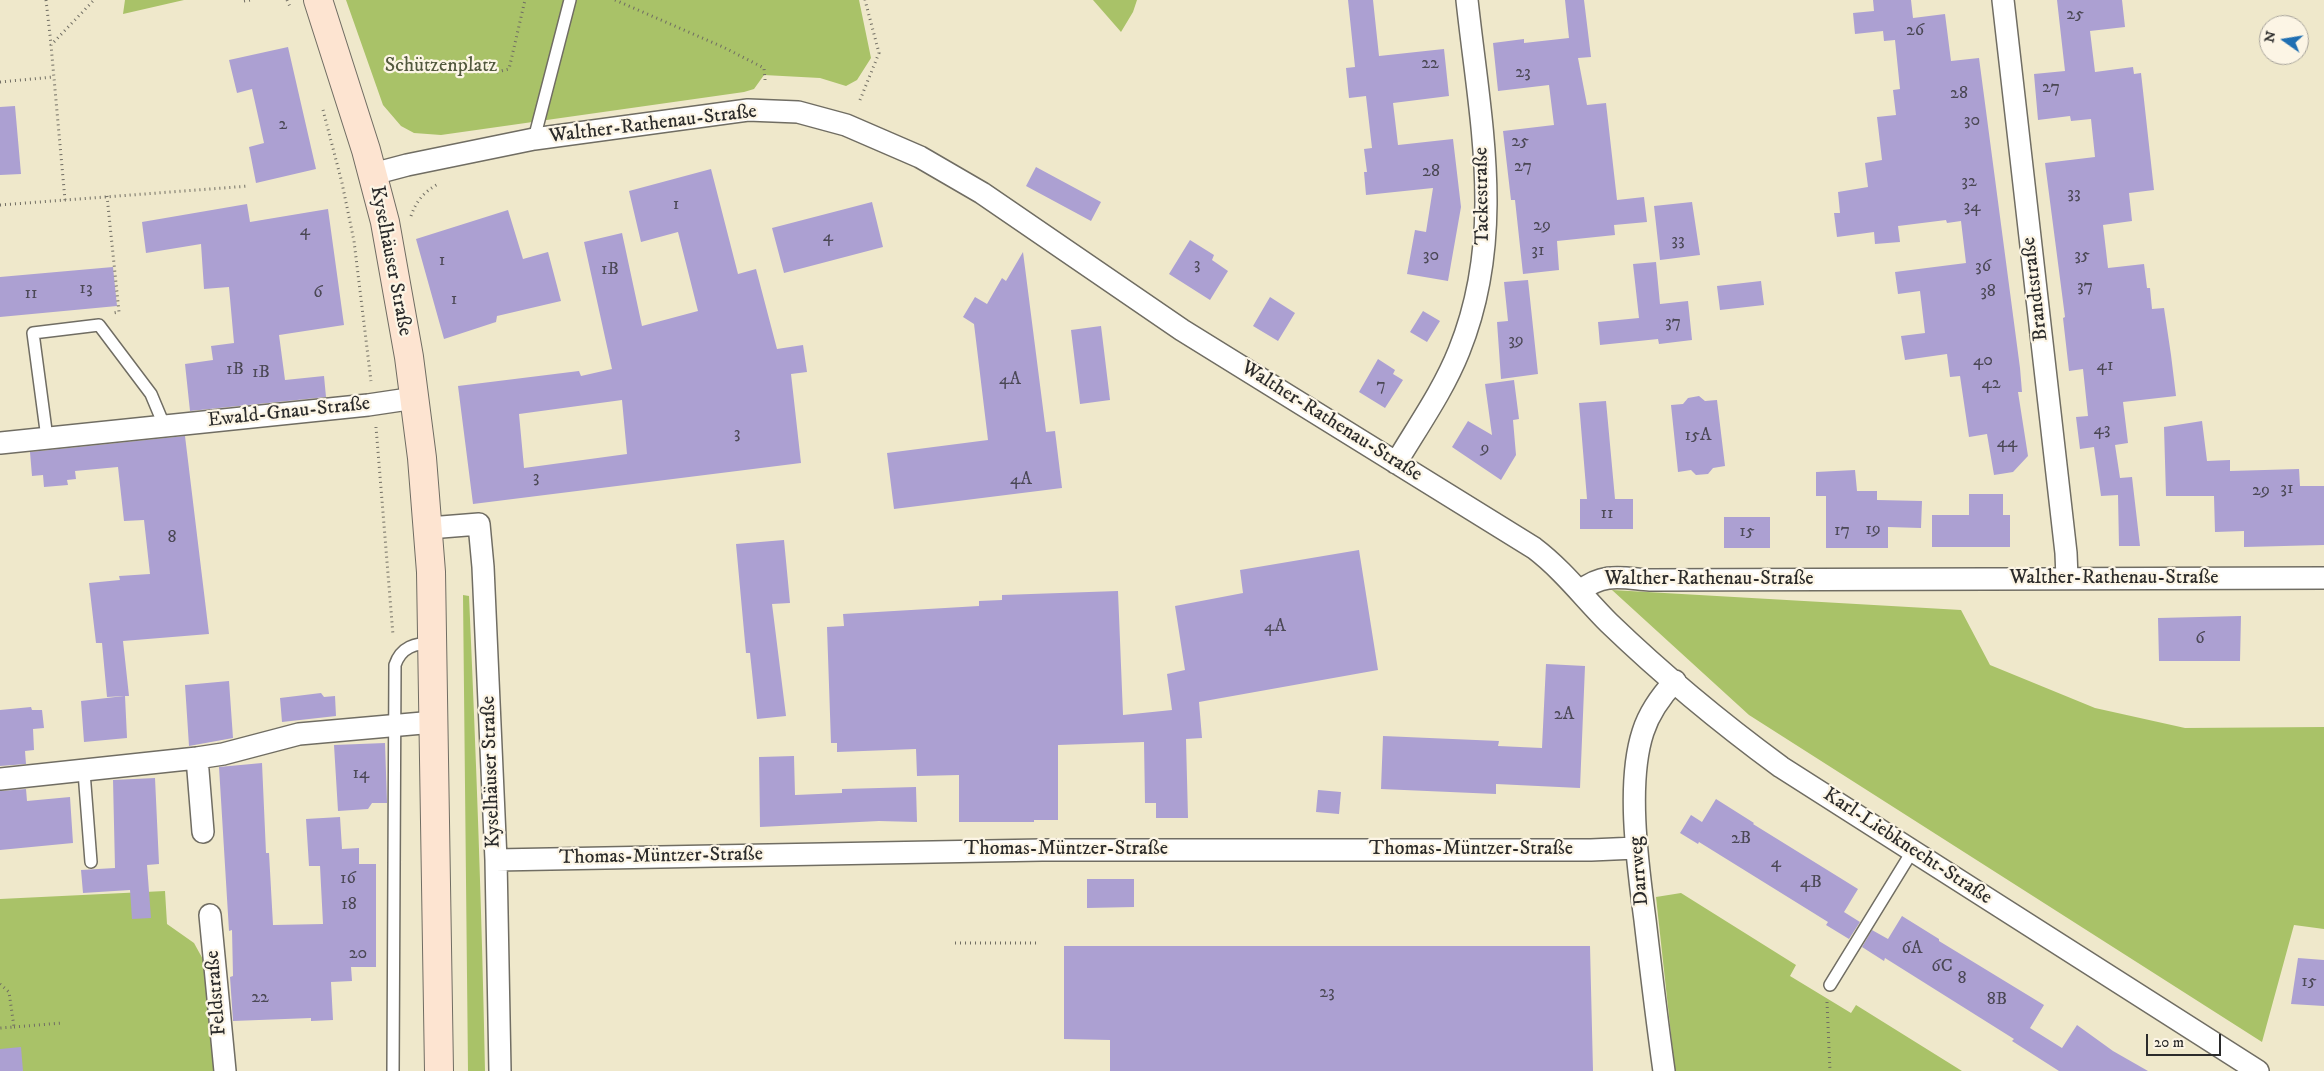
<!DOCTYPE html>
<meta charset="utf-8">
<style>
body{margin:0}
#map{position:relative;width:2324px;height:1071px;overflow:hidden;background:#efe8cb;font-family:"IM FELL DW Pica",serif}
canvas{display:block}
.north{position:absolute;left:2259px;top:15px;width:50px;height:50px;box-sizing:border-box;background:#fcf5e5;border:1px solid #a8a49b;border-radius:50%;rotate:283deg;font-size:14px;font-weight:700;line-height:20px;text-align:center;color:#2b2b2b}
.north::after{content:'';display:block;margin:auto;width:18px;height:22px;background:#1f6fb2;clip-path:polygon(50% 0,100% 100%,50% 72%,0 100%)}
.scale{position:absolute;left:2146px;top:1034px;width:75px;height:22px;box-sizing:border-box;border:2px solid #2b2b2b;border-top:0;padding-left:6px;font-size:15px;line-height:18px;white-space:nowrap;color:#2b2b2b;-webkit-text-stroke:4px #fcf5e5;paint-order:stroke}
</style>
<div id="map">
<canvas width="2324" height="1071"></canvas>
<div class="north">N</div>
<div class="scale">20 m</div>
</div>
<script>
const context = document.querySelector('canvas').getContext('2d');
context.lineJoin = 'round';
function fillPath(path, color) {
  context.fillStyle = color;
  context.fill(path, 'evenodd');
}
function trace(path, color, width, dash) {
  context.strokeStyle = color;
  context.lineWidth = width;
  context.lineCap = dash ? 'butt' : 'round';
  context.setLineDash(dash || []);
  context.stroke(path);
}
function write(font, color, halo, rows, align = 'center') {
  context.font = font + ' "IM FELL DW Pica",serif';
  context.lineWidth = 4.5;
  context.setLineDash([]);
  context.textBaseline = 'middle';
  context.strokeStyle = halo;
  context.fillStyle = color;
  for (const [text, x, y, turn = 0] of rows) {
    context.save();
    context.translate(x, y);
    context.rotate((+turn || 0) * Math.PI / 180);
    context.textAlign = isNaN(turn) ? turn : align;
    if (halo) context.strokeText(text, 0, 0);
    context.fillText(text, 0, 0);
    context.restore();
  }
}
const green = new Path2D(`
 M 125,0 L 184,0 L 123,14 Z
 M 346,0 L 859,0 L 871,58 L 857,80 L 846,86 L 820,78 L 764,75 L 754,89 L 744,92 L 441,135 L 414,133 L 401,126 L 383,105 Z
 M 1093,0 L 1137,0 L 1133,12 L 1121,32 Z
 M 1612,590 L 1961,610 L 1990,665 L 2095,708 L 2185,728 L 2324,727 L 2324,929 L 2294,925 L 2262,1042 L 1749,715 Z
 M 463,595 L 469,596 C 476,754 482,913 485,1071 L 468,1071 Z
 M 165,891 L 167,924 L 194,943 L 205,963 L 217,1071 L 23,1071 L 0,1049 L 0,899 Z
 M 1681,893 L 1796,965 L 1790,976 L 1851,1013 L 1856,1005 L 1962,1071 L 1675,1071 L 1656,897 Z`);
const building = new Path2D(`
 M 1348,0 L 1373,0 L 1379,56 L 1444,49 L 1449,96 L 1393,103 L 1398,145 L 1453,139 L 1461,207 L 1448,281 L 1407,274 L 1415,230 L 1426,232 L 1433,188 L 1366,195 L 1364,172 L 1367,172 L 1364,149 L 1372,148 L 1366,96 L 1349,98 L 1346,68 L 1355,67 Z
 M 1565,0 L 1584,0 L 1591,57 L 1578,58 L 1587,105 L 1606,103 L 1617,200 L 1644,197 L 1647,222 L 1614,225 L 1615,235 L 1557,241 L 1559,270 L 1523,274 L 1515,200 L 1511,200 L 1503,131 L 1554,125 L 1549,85 L 1498,91 L 1493,43 L 1524,39 L 1524,43 L 1569,38 Z
 M 1873,0 L 1911,0 L 1913,18 L 1945,14 L 1951,61 L 1979,58 L 2020,368 L 2022,392 L 2018,392 L 2028,456 L 2013,472 L 1994,475 L 1987,434 L 1969,437 L 1960,376 L 1950,377 L 1947,354 L 1905,360 L 1901,336 L 1925,333 L 1920,291 L 1898,294 L 1895,272 L 1966,263 L 1961,221 L 1947,223 L 1946,220 L 1898,226 L 1900,242 L 1875,244 L 1874,232 L 1837,237 L 1834,213 L 1840,213 L 1838,192 L 1868,187 L 1865,163 L 1882,160 L 1877,117 L 1896,115 L 1893,90 L 1900,89 L 1895,40 L 1884,41 L 1883,31 L 1855,34 L 1853,13 L 1874,11 Z
 M 2057,0 L 2122,0 L 2125,27 L 2090,31 L 2095,72 L 2133,67 L 2134,74 L 2141,73 L 2154,190 L 2129,193 L 2132,221 L 2103,225 L 2108,268 L 2144,264 L 2147,288 L 2150,288 L 2152,309 L 2164,308 L 2171,355 L 2176,396 L 2123,402 L 2128,443 L 2115,445 L 2120,478 L 2132,477 L 2140,546 L 2119,546 L 2118,495 L 2101,496 L 2094,447 L 2080,449 L 2076,417 L 2088,416 L 2083,369 L 2069,371 L 2063,318 L 2065,317 L 2045,163 L 2095,157 L 2091,119 L 2071,121 L 2070,116 L 2038,120 L 2034,74 L 2065,71 Z
 M 288,47 L 316,169 L 256,183 L 249,147 L 264,143 L 252,89 L 237,93 L 229,60 Z
 M 15,106 L 21,174 L 0,175 L 0,107 Z
 M 1036,167 L 1101,202 L 1091,221 L 1026,186 Z
 M 711,169 L 738,274 L 756,269 L 777,349 L 803,345 L 807,372 L 791,374 L 801,463 L 473,504 L 458,386 L 579,371 L 581,376 L 612,369 L 584,242 L 622,233 L 642,326 L 698,311 L 678,232 L 641,242 L 629,191 ZM 622,400 L 627,454 L 524,468 L 519,414 Z
 M 872,202 L 883,247 L 784,273 L 772,228 Z
 M 1692,202 L 1700,255 L 1660,260 L 1654,206 Z
 M 247,204 L 250,222 L 328,209 L 344,325 L 279,335 L 285,380 L 324,376 L 326,397 L 190,411 L 185,364 L 213,360 L 211,346 L 234,343 L 229,287 L 204,289 L 201,244 L 146,253 L 142,222 Z
 M 508,210 L 523,259 L 548,252 L 561,301 L 497,316 L 496,322 L 444,339 L 416,239 Z
 M 1190,240 L 1214,255 L 1212,260 L 1228,271 L 1210,300 L 1169,274 Z
 M 1023,252 L 1046,432 L 1055,431 L 1062,488 L 894,509 L 887,453 L 988,440 L 974,324 L 963,317 L 975,297 L 987,304 L 1002,278 L 1006,281 Z
 M 1656,262 L 1660,304 L 1688,301 L 1692,340 L 1659,344 L 1658,339 L 1600,345 L 1598,322 L 1639,318 L 1633,264 Z
 M 113,267 L 117,306 L 0,317 L 0,277 Z
 M 1528,280 L 1538,374 L 1501,379 L 1497,322 L 1508,321 L 1504,282 Z
 M 1761,281 L 1764,305 L 1720,310 L 1717,286 Z
 M 1270,297 L 1295,313 L 1278,341 L 1253,326 Z
 M 1423,311 L 1440,321 L 1427,342 L 1410,332 Z
 M 1101,326 L 1110,400 L 1080,404 L 1071,330 Z
 M 1378,359 L 1395,370 L 1393,374 L 1403,380 L 1385,408 L 1359,392 Z
 M 1514,380 L 1519,419 L 1513,420 L 1516,455 L 1501,480 L 1452,447 L 1468,421 L 1492,435 L 1485,384 Z
 M 1699,396 L 1705,401 L 1717,400 L 1725,466 L 1713,468 L 1708,474 L 1696,475 L 1691,470 L 1678,472 L 1671,405 L 1683,404 L 1688,398 Z
 M 1606,401 L 1615,499 L 1633,499 L 1633,529 L 1580,529 L 1580,499 L 1587,499 L 1579,403 Z
 M 2202,421 L 2207,461 L 2230,460 L 2230,471 L 2299,469 L 2300,486 L 2324,486 L 2324,545 L 2244,547 L 2244,531 L 2215,532 L 2214,496 L 2166,496 L 2164,427 Z
 M 185,436 L 209,634 L 123,641 L 129,696 L 125,696 L 127,738 L 84,742 L 81,701 L 124,696 L 107,697 L 102,643 L 96,643 L 89,583 L 120,580 L 119,576 L 150,574 L 144,520 L 124,521 L 118,467 L 75,471 L 76,479 L 67,480 L 68,485 L 44,487 L 43,475 L 32,476 L 30,452 Z
 M 1855,470 L 1857,491 L 1877,491 L 1877,500 L 1922,501 L 1921,528 L 1888,527 L 1888,548 L 1826,548 L 1826,496 L 1816,496 L 1816,472 Z
 M 1969,494 L 2003,494 L 2003,515 L 2010,515 L 2010,547 L 1932,547 L 1932,515 L 1969,515 Z
 M 1724,517 L 1770,517 L 1770,548 L 1724,548 Z
 M 784,540 L 790,603 L 772,604 L 786,716 L 757,719 L 750,653 L 746,653 L 736,544 Z
 M 1359,550 L 1378,670 L 1199,702 L 1202,738 L 1186,739 L 1188,818 L 1156,818 L 1156,803 L 1145,803 L 1144,742 L 1058,745 L 1058,820 L 1034,820 L 1034,822 L 959,822 L 959,775 L 917,776 L 916,749 L 837,752 L 837,743 L 831,743 L 827,627 L 844,626 L 843,614 L 979,606 L 979,601 L 1002,600 L 1002,595 L 1118,591 L 1123,715 L 1172,710 L 1167,674 L 1185,670 L 1175,606 L 1243,593 L 1240,570 Z
 M 2241,616 L 2240,661 L 2159,661 L 2158,618 Z
 M 1546,664 L 1585,666 L 1580,788 L 1496,784 L 1496,794 L 1381,789 L 1383,736 L 1499,741 L 1498,746 L 1542,748 Z
 M 229,681 L 233,738 L 189,746 L 185,685 Z
 M 321,693 L 324,697 L 335,696 L 336,716 L 282,722 L 280,698 Z
 M 31,707 L 32,710 L 42,710 L 44,728 L 33,729 L 34,750 L 25,751 L 26,764 L 0,766 L 0,710 Z
 M 385,743 L 387,803 L 372,803 L 368,809 L 338,811 L 334,745 Z
 M 794,756 L 795,795 L 842,793 L 842,789 L 916,787 L 917,822 L 879,821 L 760,827 L 759,757 Z
 M 262,763 L 266,853 L 269,853 L 273,925 L 323,924 L 320,866 L 309,866 L 306,819 L 340,817 L 342,849 L 359,848 L 359,864 L 376,864 L 376,967 L 351,967 L 352,981 L 331,982 L 333,1020 L 311,1021 L 311,1018 L 233,1021 L 230,977 L 233,976 L 232,930 L 229,931 L 219,767 Z
 M 155,778 L 159,864 L 147,865 L 151,918 L 132,919 L 130,890 L 83,893 L 81,870 L 115,868 L 113,780 Z
 M 26,789 L 27,801 L 70,797 L 73,843 L 0,850 L 0,791 Z
 M 1318,790 L 1341,792 L 1339,814 L 1316,812 Z
 M 1716,799 L 1754,823 L 1753,824 L 1858,889 L 1844,912 L 1860,922 L 1849,939 L 1826,925 L 1828,922 L 1699,842 L 1698,844 L 1680,833 L 1691,815 L 1702,822 Z
 M 1087,879 L 1134,879 L 1134,907 L 1087,908 Z
 M 1902,916 L 1939,939 L 1939,941 L 2044,1005 L 2030,1028 L 2062,1048 L 2077,1025 L 2113,1051 L 2148,1071 L 2059,1071 L 2012,1041 L 2014,1039 L 1885,958 L 1884,961 L 1862,947 L 1872,930 L 1888,939 Z
 M 1064,946 L 1590,946 L 1593,1071 L 1110,1071 L 1110,1040 L 1064,1039 Z
 M 2298,958 L 2324,960 L 2324,1006 L 2291,1004 Z
 M 21,1047 L 23,1071 L 0,1071 L 0,1049 Z`);
const path = new Path2D(`
 M 46,0 L 51,44
 M 287,0 L 291,9
 M 615,0 L 723,47 L 764,68 L 765,80
 M 244,1 L 250,0
 M 497,72 L 509,69 L 525,0
 M 0,82 L 53,77
 M 860,100 L 879,53 L 865,0
 M 323,110 L 342,183 L 354,241 L 371,381
 M 107,196 L 119,312 L 113,313
 M 65,200 L 51,45 L 94,0
 M 0,205 L 249,186
 M 411,216 C 416,201 424,192 438,184
 M 376,427 L 393,635
 M 955,943 L 1037,943
 M 0,984 L 9,992 L 14,1027 L 0,1028
 M 1827,1002 L 1830,1071
 M 14,1027 L 62,1023`);
const service = new Path2D(`
 M 534,139 L 570,0
 M 47,438 L 33,333 L 99,325 L 151,394 L 164,425
 M 84,772 L 91,862
 M 1830,985 L 1913,850
 M 393,1071 L 395,665 C 401,647 415,643 433,643`);
const minor = new Path2D(`
 M 2003,0 L 2066,553 L 2067,578
 M 373,174 L 407,165 L 534,139 L 748,110 L 798,112 L 846,125 L 920,157 L 982,193 L 1182,330 L 1534,548 C 1563,570 1584,598 1609,623 C 1663,675 1721,723 1781,767 L 2258,1071
 M 0,443 L 368,405 L 415,398
 M 1396,463 C 1418,426 1443,391 1459,351 C 1506,235 1480,120 1467,0
 M 429,528 L 479,524 L 483,567 L 496,860 L 500,1071
 M 1580,591 C 1604,572 1622,578 1650,580 L 2324,578
 M 197,758 L 203,832
 M 0,779 L 197,758 L 223,754 L 299,734 L 434,722
 M 496,860 L 1042,850 L 1591,850 L 1636,848
 M 210,915 L 225,1071
 M 1664,1071 C 1657,1021 1651,971 1645,920 C 1638,866 1626,784 1643,732 C 1649,713 1661,696 1675,681`);
const secondary = new Path2D(`
 M 318,0 L 366,150 L 385,222 L 409,357 L 422,458 L 431,572 L 439,1071`);
const numberNames = [
 ["25",2075,15],
 ["26",1915,31],
 ["22",1430,64],
 ["23",1523,73],
 ["27",2051,88],
 ["28",1959,94],
 ["30",1972,121],
 ["2",283,125],
 ["25",1520,142],
 ["27",1523,167],
 ["28",1431,172],
 ["32",1969,182],
 ["33",2074,194],
 ["1",676,205],
 ["34",1972,207],
 ["29",1542,226],
 ["4",305,231],
 ["4",828,237],
 ["33",1678,241],
 ["31",1538,251],
 ["30",1431,256],
 ["35",2082,256],
 ["1",442,261],
 ["3",1197,265],
 ["36",1983,267],
 ["1B",610,270],
 ["37",2085,287],
 ["13",86,289],
 ["38",1988,292],
 ["6",318,293],
 ["11",31,294],
 ["1",454,300],
 ["37",1673,323],
 ["39",1516,341],
 ["40",1983,361],
 ["41",2105,366],
 ["1B",235,370],
 ["1B",261,373],
 ["4A",1010,380],
 ["42",1991,384],
 ["7",1381,386],
 ["43",2102,430],
 ["3",737,434],
 ["15A",1698,436],
 ["44",2007,443],
 ["9",1485,449],
 ["3",536,478],
 ["4A",1021,480],
 ["31",2287,489],
 ["29",2261,491],
 ["11",1607,514],
 ["19",1873,530],
 ["17",1842,531],
 ["15",1747,532],
 ["8",172,538],
 ["4A",1275,627],
 ["6",2200,639],
 ["2A",1564,715],
 ["14",361,774],
 ["2B",1741,839],
 ["4",1776,863],
 ["16",348,879],
 ["4B",1811,883],
 ["18",349,905],
 ["6A",1912,949],
 ["20",358,954],
 ["6C",1942,967],
 ["8",1962,979],
 ["15",2309,982],
 ["23",1327,993],
 ["22",260,998],
 ["8B",1997,1000]
];
const parkNames = [
 ["Schützenplatz",441,67]
];
const streetNames = [
 ["Walther-Rathenau-Straße",653,125,-7],
 ["Tackestraße",1483,196,-91],
 ["Kyselhäuser Straße",390,261,79],
 ["Brandtstraße",2036,289,-97],
 ["Ewald-Gnau-Straße",289,413,-6],
 ["Walther-Rathenau-Straße",1331,422,32],
 ["Walther-Rathenau-Straße",2114,579],
 ["Walther-Rathenau-Straße",1709,580],
 ["Kyselhäuser Straße",492,772,-92],
 ["Karl-Liebknecht-Straße",1907,847,33],
 ["Thomas-Müntzer-Straße",1066,850],
 ["Thomas-Müntzer-Straße",1471,850],
 ["Thomas-Müntzer-Straße",661,857,-1],
 ["Darrweg",1640,871,-95],
 ["Feldstraße",217,993,-95]
];
fillPath(green, '#a9c268');
fillPath(building, '#aca0d2');
trace(service, '#706d63', 14);
trace(minor, '#706d63', 24);
trace(secondary, '#706d63', 30);
trace(path, '#706d63', 3, [1, 4]);
trace(service, '#fff', 11);
trace(minor, '#fff', 21);
trace(secondary, '#fde4d1', 28);
write('18px', '#4b4855', null, numberNames);
write('20px', '#51583d', '#fcf5e5', parkNames);
write('20px', '#2b2b2b', '#fcf5e5', streetNames);
</script>
